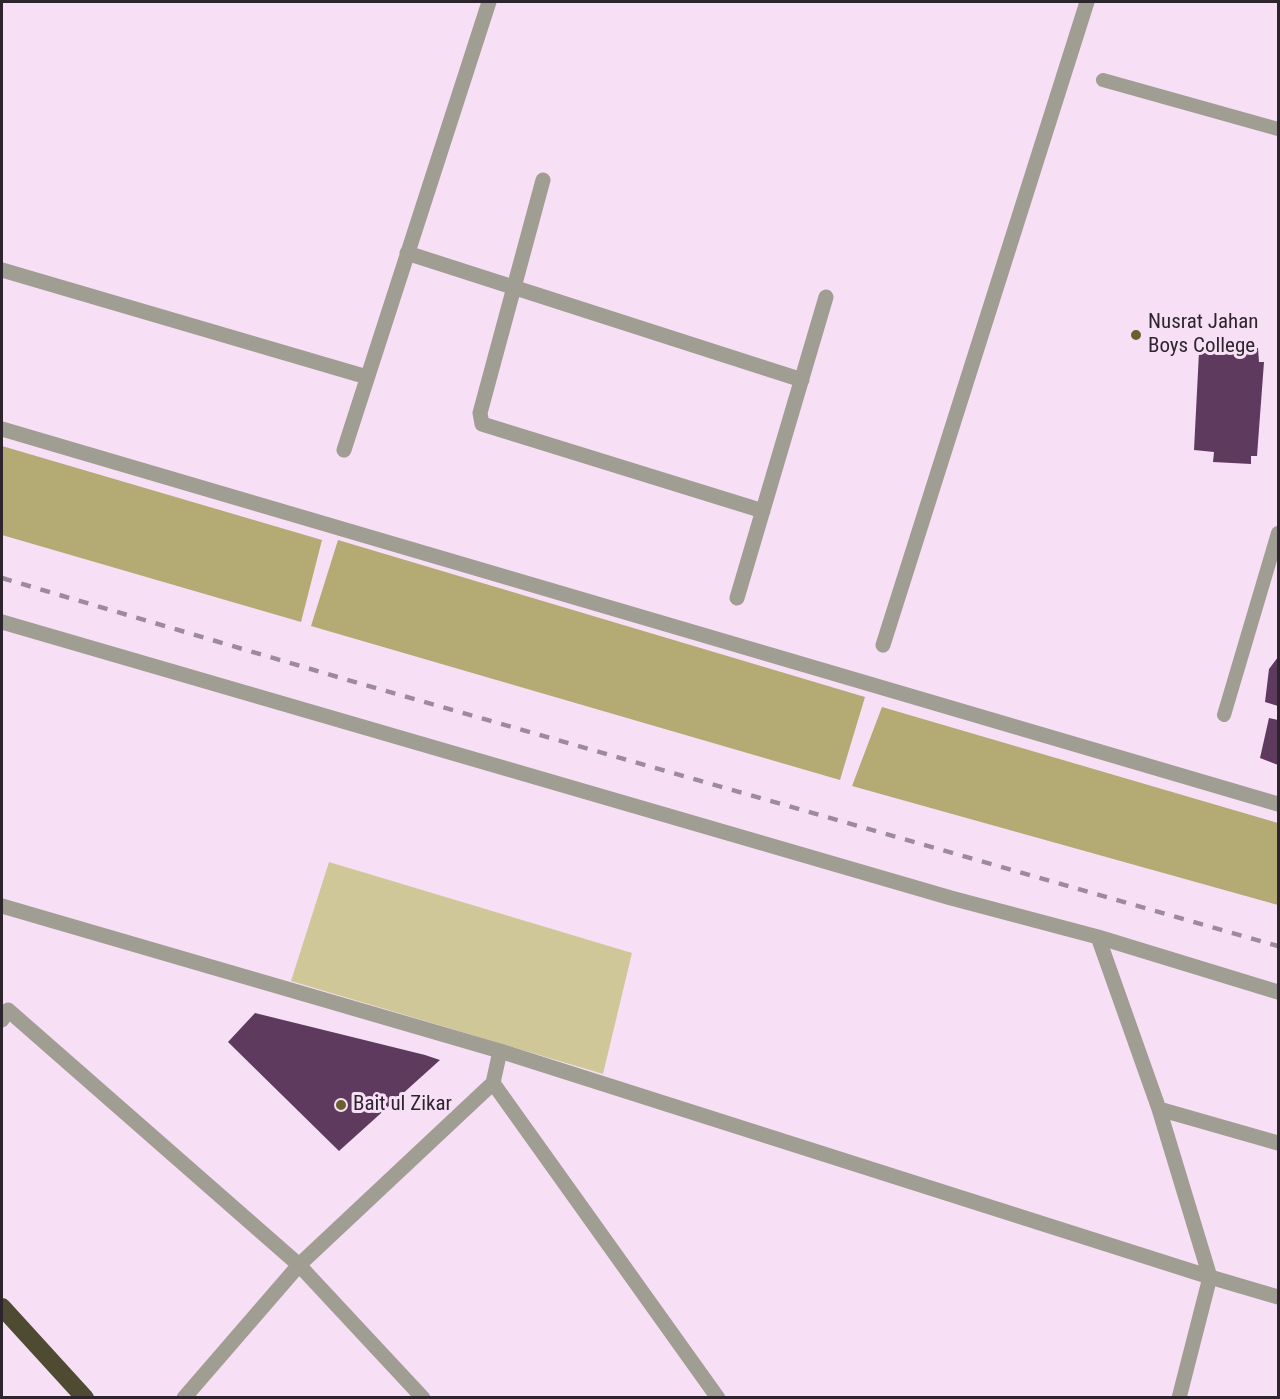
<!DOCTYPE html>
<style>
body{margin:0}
#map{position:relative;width:1280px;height:1399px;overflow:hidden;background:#f7e0f6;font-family:"Roboto Condensed",sans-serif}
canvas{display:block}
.frame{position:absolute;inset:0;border:3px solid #2d252d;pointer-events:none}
</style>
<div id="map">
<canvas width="1280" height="1399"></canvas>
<div class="frame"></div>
</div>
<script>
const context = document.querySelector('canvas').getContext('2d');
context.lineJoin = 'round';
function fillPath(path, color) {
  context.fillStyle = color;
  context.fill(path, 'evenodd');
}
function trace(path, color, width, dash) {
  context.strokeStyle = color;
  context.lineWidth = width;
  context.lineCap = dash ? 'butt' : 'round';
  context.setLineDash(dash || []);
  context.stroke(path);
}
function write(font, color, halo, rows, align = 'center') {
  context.font = font + ' "Roboto Condensed",sans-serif';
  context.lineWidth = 6;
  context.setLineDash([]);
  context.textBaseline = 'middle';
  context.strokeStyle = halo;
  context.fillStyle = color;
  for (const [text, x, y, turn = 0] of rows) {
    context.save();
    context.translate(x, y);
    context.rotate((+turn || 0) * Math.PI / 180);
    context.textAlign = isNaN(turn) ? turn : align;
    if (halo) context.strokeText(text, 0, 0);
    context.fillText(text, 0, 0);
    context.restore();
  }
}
const green = new Path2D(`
 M 329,862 L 632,953 L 603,1074 L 291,981 Z`);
const forest = new Path2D(`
 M 2,446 L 322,540 L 301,622 L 2,535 Z
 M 338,540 L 865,697 L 840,780 L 311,626 Z
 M 882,707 L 1278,823 L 1278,905 L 852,786 Z`);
const building = new Path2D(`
 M 1219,345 L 1258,348 L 1259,362 L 1264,362 L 1257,456 L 1251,456 L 1251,464 L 1213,462 L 1214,452 L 1194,450 L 1199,352 L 1219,353 Z
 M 1278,657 L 1278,706 L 1265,702 L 1269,669 Z
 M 1269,718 L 1278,720 L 1278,765 L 1260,758 Z
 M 255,1013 L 425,1055 L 440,1060 L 339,1151 L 228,1042 Z`);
const lane = new Path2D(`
 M 1103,80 L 1278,129
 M 1224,715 L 1278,533`);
const street = new Path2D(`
 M 543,180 L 480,413 L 482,424 L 763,511
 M 407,253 L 802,380
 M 2,270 L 367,377
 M 2,429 L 1278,804
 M 344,450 L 489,2
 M 737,598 L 826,297
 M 2,622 L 951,898 L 1098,937 L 1278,992
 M 883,645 L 1087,2
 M 2,906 L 500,1051 L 1210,1277 L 1278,1297
 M 1098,937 L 1159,1109 L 1210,1277 L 1179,1398
 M 2,1020 L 8,1010 L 299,1265 L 423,1398
 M 493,1083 L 718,1398
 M 1159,1109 L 1278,1143
 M 184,1398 L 299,1265 L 493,1083 L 500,1051`);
const highway = new Path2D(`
 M 2,1307 L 85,1398`);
const rail = new Path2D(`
 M 2,578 L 358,683 L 1278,946`);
const markers = [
 [1136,335,6,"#69602d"],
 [341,1105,6,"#69602d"]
];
const poiNames = [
 ["Nusrat Jahan",1148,323],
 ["Boys College",1148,347],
 ["Bait ul Zikar",353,1105]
];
fillPath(green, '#cfc798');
fillPath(forest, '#b4aa73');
fillPath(building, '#5e3a5e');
trace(lane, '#a09e92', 14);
trace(street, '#a09e92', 15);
trace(highway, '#4f4b33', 18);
trace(rail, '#9c8c9b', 4.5, [10, 10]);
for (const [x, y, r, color] of markers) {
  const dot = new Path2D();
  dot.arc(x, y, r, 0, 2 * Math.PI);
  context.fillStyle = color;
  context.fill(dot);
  trace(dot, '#f7e0f6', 2);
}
write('21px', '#2d252d', '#f7e0f6', poiNames, 'left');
</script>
